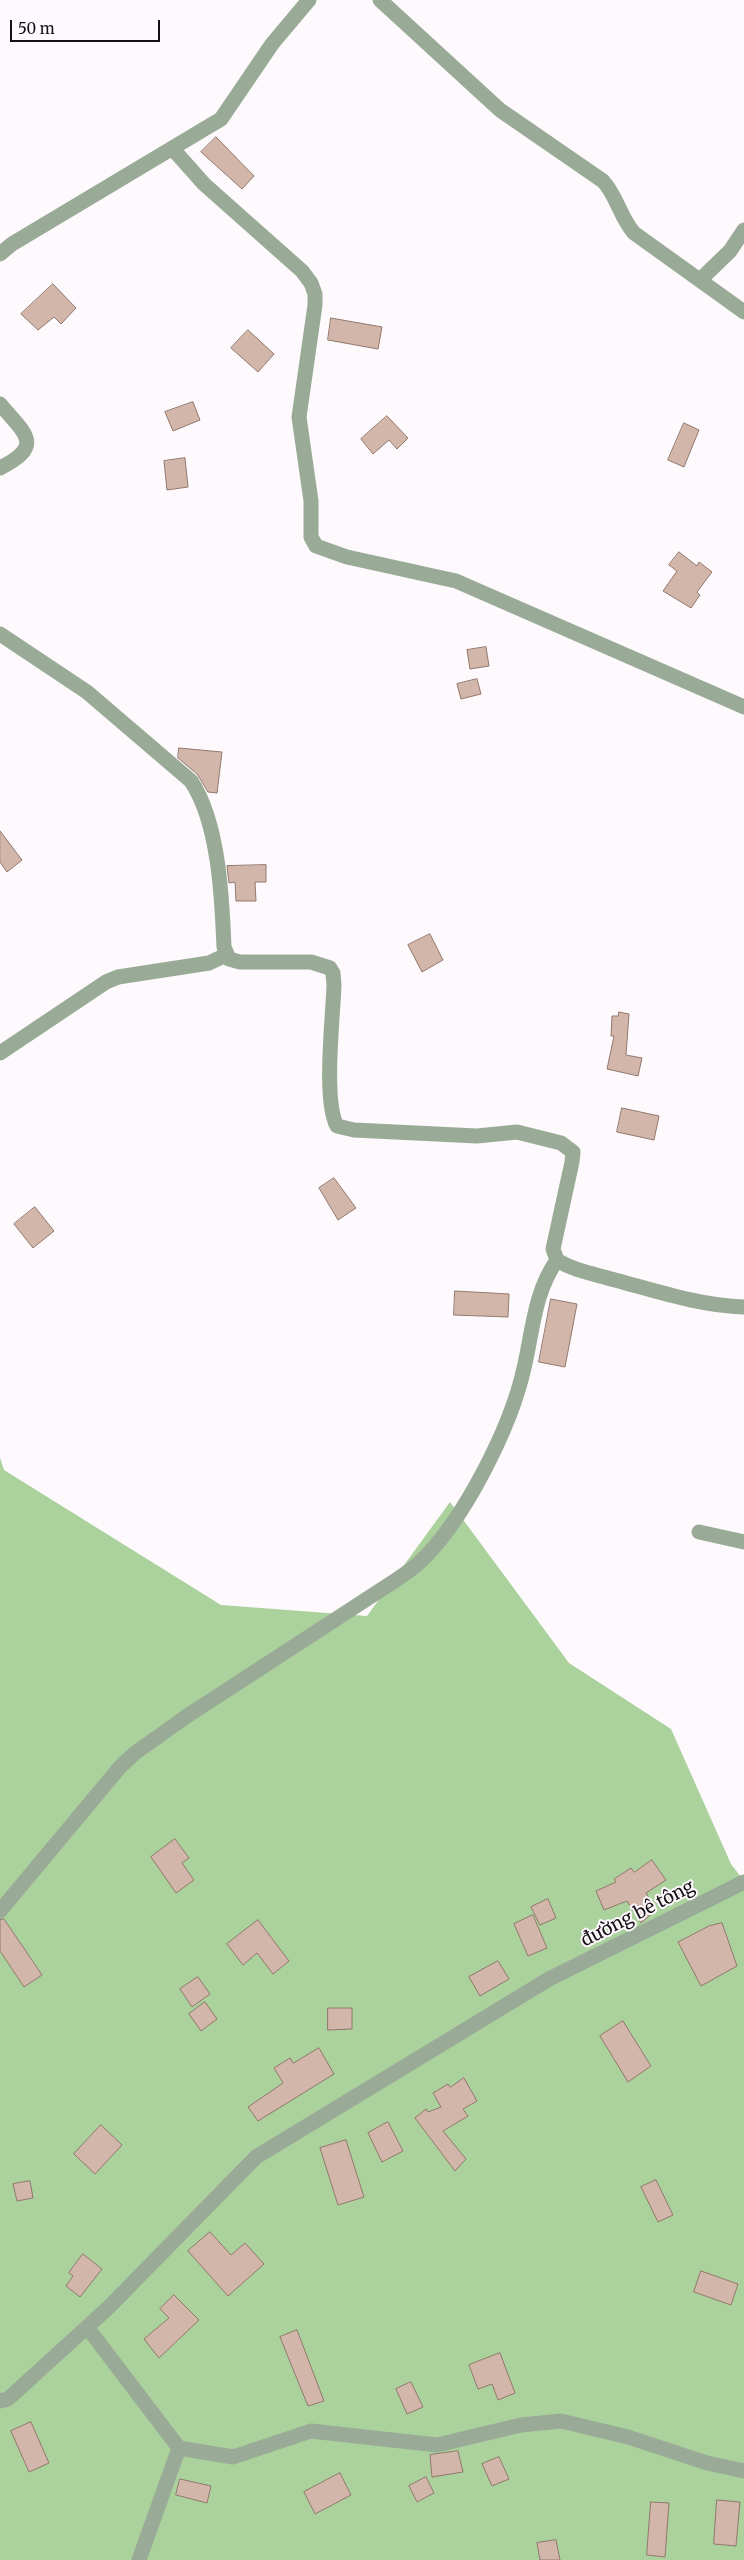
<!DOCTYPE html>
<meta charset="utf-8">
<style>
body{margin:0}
#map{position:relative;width:744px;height:2560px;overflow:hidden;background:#fdf9fd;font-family:Merriweather,serif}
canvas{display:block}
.scale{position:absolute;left:10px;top:20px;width:150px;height:22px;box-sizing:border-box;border:2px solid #170f16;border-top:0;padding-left:6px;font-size:15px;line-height:18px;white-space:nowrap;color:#170f16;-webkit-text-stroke:4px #fdf9fd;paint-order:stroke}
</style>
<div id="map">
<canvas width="744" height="2560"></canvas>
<div class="scale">50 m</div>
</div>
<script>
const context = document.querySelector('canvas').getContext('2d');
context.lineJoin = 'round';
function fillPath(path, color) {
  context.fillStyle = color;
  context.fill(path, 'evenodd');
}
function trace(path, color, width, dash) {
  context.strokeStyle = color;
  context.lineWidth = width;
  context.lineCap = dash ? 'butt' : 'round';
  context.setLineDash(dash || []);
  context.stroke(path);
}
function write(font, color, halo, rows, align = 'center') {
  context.font = font + ' Merriweather,serif';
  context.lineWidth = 4;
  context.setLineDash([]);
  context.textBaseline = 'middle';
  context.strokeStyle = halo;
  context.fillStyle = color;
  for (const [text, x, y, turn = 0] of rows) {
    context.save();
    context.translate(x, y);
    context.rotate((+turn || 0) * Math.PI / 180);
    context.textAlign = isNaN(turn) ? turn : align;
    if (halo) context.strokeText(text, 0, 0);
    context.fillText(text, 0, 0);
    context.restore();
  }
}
const forest = new Path2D(`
 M 0,1458 L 4,1470 L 221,1605 L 367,1616 L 450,1502 L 569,1663 L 671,1729 L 731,1864 L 744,1881 L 744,2560 L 0,2560 Z`);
const building = new Path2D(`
 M 216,137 L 254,176 L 242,189 L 201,152 Z
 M 53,284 L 76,308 L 61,324 L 54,317 L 38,330 L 21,314 Z
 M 331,318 L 382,327 L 378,349 L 328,340 Z
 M 248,330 L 274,354 L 258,372 L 231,348 Z
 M 193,402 L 200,420 L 173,431 L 165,412 Z
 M 387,416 L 408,438 L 397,449 L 389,440 L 373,454 L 361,439 Z
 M 684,423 L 699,430 L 684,467 L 668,460 Z
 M 185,458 L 188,487 L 167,490 L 164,461 Z
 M 679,552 L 697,566 L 699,562 L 712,572 L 697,592 L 700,595 L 691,608 L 663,591 L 677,571 L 669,565 Z
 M 486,647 L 489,666 L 470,669 L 467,650 Z
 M 477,679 L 481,694 L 461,699 L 457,684 Z
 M 179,748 L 222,752 L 217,793 L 208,792 L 197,774 L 178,758 Z
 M 0,831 L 22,860 L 7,872 L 0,862 Z
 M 266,865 L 266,882 L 255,882 L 256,901 L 236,901 L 235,882 L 229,883 L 227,866 Z
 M 430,934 L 443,960 L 422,972 L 408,945 Z
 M 619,1012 L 629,1014 L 626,1055 L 642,1058 L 638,1076 L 607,1069 L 614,1036 L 611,1036 L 612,1016 L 618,1016 Z
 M 622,1108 L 659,1116 L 654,1140 L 617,1132 Z
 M 334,1178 L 356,1208 L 338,1220 L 319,1188 Z
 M 35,1207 L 54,1231 L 33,1248 L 14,1224 Z
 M 455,1291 L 509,1294 L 508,1317 L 454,1315 Z
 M 551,1299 L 577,1304 L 565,1367 L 539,1362 Z
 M 175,1839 L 189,1858 L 182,1863 L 194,1880 L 176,1893 L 151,1857 Z
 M 652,1860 L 666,1880 L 646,1893 L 656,1910 L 641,1923 L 627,1901 L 604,1910 L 596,1891 L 616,1882 L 614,1879 L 631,1868 L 634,1872 Z
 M 548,1899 L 556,1918 L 540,1925 L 531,1907 Z
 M 533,1915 L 547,1948 L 528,1956 L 514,1924 Z
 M 4,1919 L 42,1975 L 24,1987 L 0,1951 L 0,1920 Z
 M 258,1920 L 289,1961 L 273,1974 L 257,1953 L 243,1965 L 227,1944 Z
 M 722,1923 L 737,1966 L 701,1986 L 678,1942 L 709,1926 Z
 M 498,1961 L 509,1979 L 480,1996 L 469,1977 Z
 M 198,1977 L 210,1994 L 192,2007 L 180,1989 Z
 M 205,2002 L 217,2019 L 201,2031 L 189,2014 Z
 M 328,2008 L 352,2008 L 352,2029 L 328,2030 Z
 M 623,2021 L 651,2066 L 628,2082 L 600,2036 Z
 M 319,2048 L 334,2074 L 258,2121 L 248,2107 L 283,2083 L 274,2068 L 290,2058 L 293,2063 Z
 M 464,2078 L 477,2101 L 463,2109 L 468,2116 L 443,2131 L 466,2159 L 455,2171 L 415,2118 L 426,2109 L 428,2112 L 441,2107 L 433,2093 L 448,2084 L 450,2087 Z
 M 388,2122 L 403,2151 L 382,2162 L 368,2133 Z
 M 101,2125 L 122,2145 L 95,2174 L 74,2154 Z
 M 346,2140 L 364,2197 L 338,2205 L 320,2148 Z
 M 656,2180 L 673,2215 L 658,2222 L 641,2187 Z
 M 30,2181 L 33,2198 L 17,2201 L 13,2184 Z
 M 210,2232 L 231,2255 L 245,2243 L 264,2264 L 228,2296 L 188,2251 Z
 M 83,2254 L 102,2269 L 80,2297 L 66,2286 L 73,2276 L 69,2273 Z
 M 701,2271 L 738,2284 L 731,2305 L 694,2292 Z
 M 174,2295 L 199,2320 L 159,2358 L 144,2339 L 169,2318 L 160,2309 Z
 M 297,2330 L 324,2401 L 308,2406 L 280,2337 Z
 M 500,2353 L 515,2393 L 498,2400 L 492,2384 L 478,2389 L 469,2365 Z
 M 411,2382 L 423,2407 L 407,2414 L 396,2389 Z
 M 31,2422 L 49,2463 L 29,2472 L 11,2431 Z
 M 458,2451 L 463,2472 L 432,2477 L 430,2455 Z
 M 499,2457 L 509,2479 L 492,2486 L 482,2464 Z
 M 340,2473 L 351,2495 L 315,2514 L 304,2492 Z
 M 426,2477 L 434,2493 L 417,2502 L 409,2486 Z
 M 180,2479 L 211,2486 L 207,2503 L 176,2495 Z
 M 717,2500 L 740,2502 L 736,2546 L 714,2544 Z
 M 651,2502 L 669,2503 L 665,2557 L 647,2555 Z
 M 556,2540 L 560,2560 L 540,2560 L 537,2543 Z`);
const minor = new Path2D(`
 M 380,0 L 500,110 L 603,181 C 617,196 620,217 634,233 L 744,312
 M 172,148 L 204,184 L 302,271 L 311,283 L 315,294 L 315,305 L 299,417 L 311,501 L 311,537 L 316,546 L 347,557 L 456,581 L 744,707
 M 0,254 L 12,244 L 221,119 L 272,44 L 309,0
 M 700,280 L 730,251 L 744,230
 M 0,404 C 25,434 45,445 0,468
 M 0,634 L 87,692 L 191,781 C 219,823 222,898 224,947 L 229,959 L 240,962 L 311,962 L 330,968 L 333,973 L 334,985 C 333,1017 323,1101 337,1126 L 354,1130 L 477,1136 L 517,1132 L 561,1143 L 573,1152 L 572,1162 L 553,1249 L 557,1260 C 574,1271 595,1274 615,1280 C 656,1291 701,1306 744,1307
 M 0,1053 L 106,982 L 118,977 L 209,963 L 226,955
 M 699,1532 L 744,1542
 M 0,1911 L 120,1767 L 135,1753 L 187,1716 L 396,1580 C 405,1574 414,1568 421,1561 C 464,1520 511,1427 524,1368 C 533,1330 534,1293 557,1260
 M 87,2327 L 179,2448 L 233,2457 L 311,2431 L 437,2445 L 521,2425 L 561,2421 L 628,2437 L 707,2463 L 744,2471
 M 0,2401 L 8,2399 L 109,2307 L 256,2157 L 549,1979 L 744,1882
 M 139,2560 L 179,2448`);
const streetNames = [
 ["đường bê tông",638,1914,-27]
];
fillPath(forest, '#abd19d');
fillPath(building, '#d2b6aa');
trace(building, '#92786d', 1);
trace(minor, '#99ab96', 15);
write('18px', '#170f16', '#fdf9fd', streetNames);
</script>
